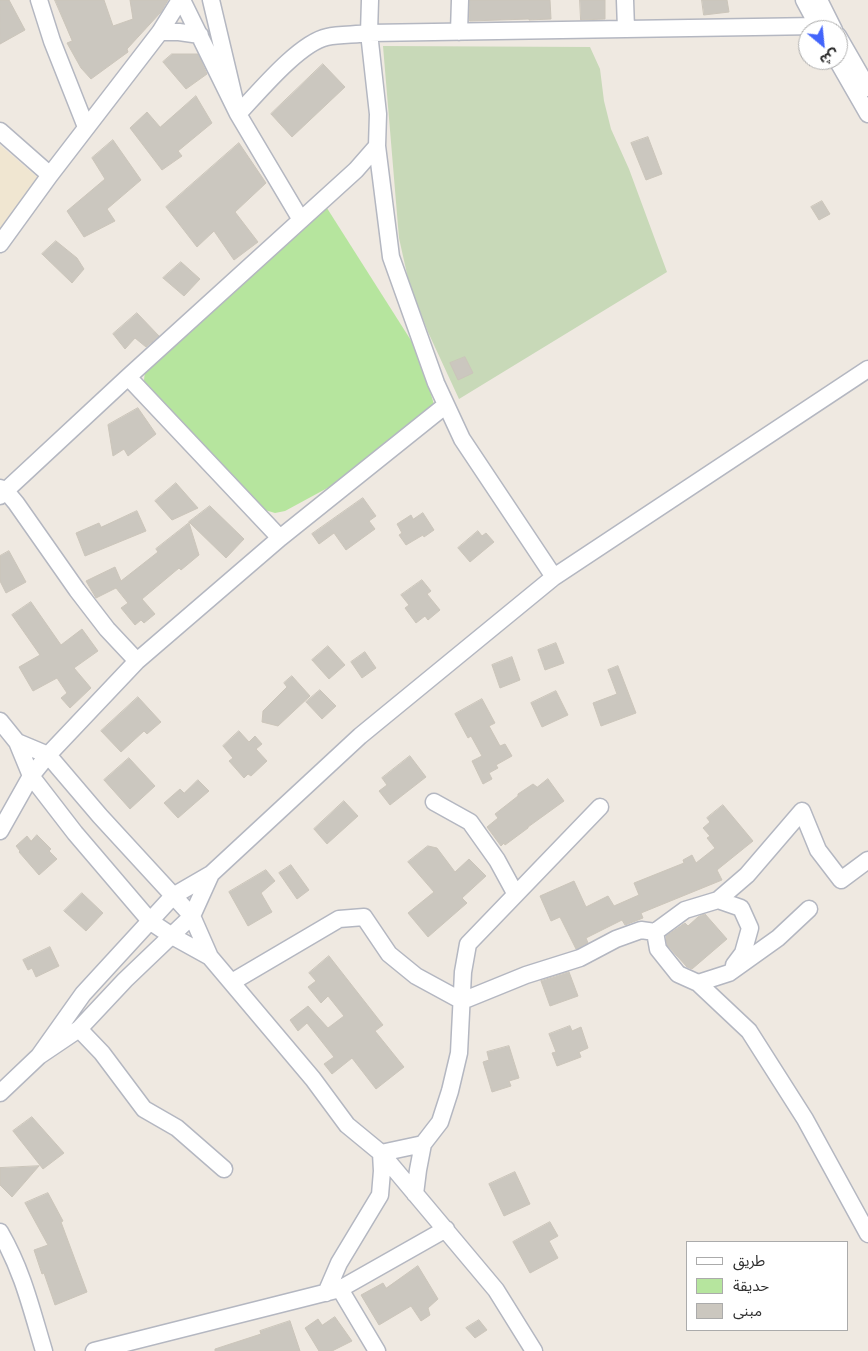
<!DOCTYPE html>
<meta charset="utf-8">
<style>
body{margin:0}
#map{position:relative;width:868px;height:1351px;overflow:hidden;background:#efe9e1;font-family:"Asap Condensed","Noto Sans Arabic",sans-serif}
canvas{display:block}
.legend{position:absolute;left:686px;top:1241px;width:162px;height:90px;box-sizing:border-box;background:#fff;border:1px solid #ababab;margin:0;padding:6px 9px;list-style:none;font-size:15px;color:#2e2e2e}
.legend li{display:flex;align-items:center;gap:10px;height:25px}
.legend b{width:25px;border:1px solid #ababab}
.north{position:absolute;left:798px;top:20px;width:50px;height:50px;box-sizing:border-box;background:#fff;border:1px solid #ababab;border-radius:50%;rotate:152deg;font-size:14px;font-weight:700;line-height:20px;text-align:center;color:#2e2e2e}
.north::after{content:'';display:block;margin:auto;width:18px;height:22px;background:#4264fb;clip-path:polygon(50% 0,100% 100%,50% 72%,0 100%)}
</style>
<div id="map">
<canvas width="868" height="1351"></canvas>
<ul class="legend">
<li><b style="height:6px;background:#fff"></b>طريق</li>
<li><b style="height:14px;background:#b6e59e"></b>حديقة</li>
<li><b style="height:14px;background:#cbc7bf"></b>مبنى</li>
</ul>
<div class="north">ش</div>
</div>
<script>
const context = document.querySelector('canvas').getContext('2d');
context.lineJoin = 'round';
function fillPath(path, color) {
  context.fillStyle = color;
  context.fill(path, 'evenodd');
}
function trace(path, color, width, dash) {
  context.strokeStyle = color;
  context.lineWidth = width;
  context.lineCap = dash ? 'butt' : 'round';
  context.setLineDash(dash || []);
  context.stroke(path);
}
const education = new Path2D(`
 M 0,145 L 42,181 L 0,237 Z`);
const green = new Path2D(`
 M 325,205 L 419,353 L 435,408 L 344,479 L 285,511 L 275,513 L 258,508 L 147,391 L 144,380 L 145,371 Z`);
const cemetery = new Path2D(`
 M 383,46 L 590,47 L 600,69 L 604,101 L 611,129 L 629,169 L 667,272 L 459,399 L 428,332 L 409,283 L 399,238 Z`);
const building = new Path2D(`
 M 0,0 L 9,0 L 25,30 L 0,44 Z
 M 55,0 L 104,0 L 113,26 L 133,19 L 130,0 L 168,0 L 161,12 L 127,49 L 128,52 L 91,79 L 81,68 L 67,43 L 72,41 Z
 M 470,0 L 550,0 L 551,19 L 529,20 L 529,19 L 470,21 Z
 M 580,0 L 605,0 L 605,19 L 581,20 Z
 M 702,0 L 727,0 L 729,12 L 704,15 Z
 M 172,54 L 198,54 L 207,74 L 186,89 L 163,62 Z
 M 323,64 L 345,87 L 292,137 L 271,114 Z
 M 196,96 L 212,123 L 178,151 L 182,156 L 162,170 L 130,128 L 147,112 L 160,127 Z
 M 648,137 L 662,174 L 646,180 L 631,143 Z
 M 113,140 L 141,180 L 107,209 L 115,221 L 84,237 L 67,211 L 105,179 L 92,158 Z
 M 239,143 L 266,183 L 235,212 L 258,242 L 234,260 L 214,231 L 197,247 L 166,207 Z
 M 822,201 L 830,214 L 819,220 L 811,207 Z
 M 56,241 L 77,258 L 84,269 L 72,283 L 42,254 Z
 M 181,262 L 200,279 L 184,296 L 163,278 Z
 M 137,313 L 159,336 L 146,347 L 135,338 L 125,349 L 113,334 Z
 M 465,357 L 473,373 L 458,380 L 450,363 Z
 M 138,408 L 156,434 L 128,456 L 124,449 L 113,456 L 108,425 Z
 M 176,483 L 198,508 L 172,520 L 155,501 Z
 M 363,498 L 376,516 L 369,521 L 375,529 L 346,550 L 334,533 L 319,544 L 312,534 Z
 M 210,506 L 244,539 L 226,558 L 189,522 Z
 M 137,511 L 146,531 L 85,556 L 76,533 L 99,523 L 101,527 Z
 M 423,513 L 434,530 L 424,537 L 423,535 L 406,545 L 399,535 L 402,533 L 397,524 L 411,515 L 413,519 Z
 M 189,523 L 199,555 L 181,570 L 179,568 L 142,599 L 155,614 L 144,623 L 141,620 L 135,625 L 121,608 L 128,603 L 116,588 L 96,598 L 86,581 L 115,567 L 121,581 L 158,552 L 156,549 Z
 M 478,531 L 482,536 L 486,533 L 494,542 L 470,562 L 458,548 Z
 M 9,551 L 26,582 L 6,593 L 0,581 L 0,556 Z
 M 422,580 L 431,591 L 427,594 L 440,610 L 428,620 L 425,616 L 416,623 L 405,608 L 409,605 L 401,595 Z
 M 31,602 L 61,645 L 82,629 L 98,651 L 74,668 L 91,688 L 70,708 L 61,698 L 67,693 L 57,678 L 33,691 L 19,667 L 40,655 L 12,615 Z
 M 556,643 L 564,663 L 545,670 L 538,650 Z
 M 328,646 L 345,665 L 329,679 L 312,660 Z
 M 365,652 L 376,668 L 362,678 L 351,662 Z
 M 512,657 L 520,680 L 500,688 L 492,665 Z
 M 618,666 L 636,713 L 601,726 L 593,703 L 617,694 L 608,670 Z
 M 292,676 L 310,696 L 278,726 L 262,722 L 263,711 L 287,687 L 284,683 Z
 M 320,690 L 336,706 L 322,719 L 306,702 Z
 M 556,691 L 568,715 L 542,727 L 531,703 Z
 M 138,697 L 161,722 L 147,734 L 144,731 L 121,752 L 101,731 Z
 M 482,699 L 495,723 L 489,726 L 500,746 L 505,744 L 512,756 L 496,765 L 498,768 L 489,773 L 492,779 L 483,784 L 472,761 L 482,756 L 471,736 L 468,738 L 455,714 Z
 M 239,731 L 249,742 L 255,736 L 262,744 L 256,749 L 267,761 L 251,776 L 248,774 L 244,778 L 229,761 L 233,758 L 223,746 Z
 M 410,756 L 426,777 L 390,805 L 379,791 L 387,785 L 382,778 Z
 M 129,758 L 155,786 L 130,809 L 104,780 Z
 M 548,779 L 564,801 L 528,827 L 528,828 L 505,845 L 504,843 L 501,846 L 487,827 L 498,818 L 495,814 L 518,796 L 518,794 L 533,784 L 537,787 Z
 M 198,780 L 209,791 L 178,818 L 164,803 L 180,789 L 184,793 Z
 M 344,801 L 358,816 L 327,844 L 314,829 Z
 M 723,805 L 753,841 L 717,870 L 722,880 L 641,913 L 643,918 L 638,920 L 625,925 L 622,920 L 586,938 L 588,943 L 576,949 L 560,917 L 551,921 L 540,896 L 574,881 L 586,907 L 608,896 L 614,906 L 639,895 L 634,883 L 684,863 L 683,860 L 692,855 L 696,863 L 715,848 L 707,838 L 710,836 L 703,828 L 710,822 L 707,818 Z
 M 37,835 L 51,849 L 49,851 L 57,859 L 39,875 L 19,852 L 20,851 L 16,846 L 27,836 L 31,841 Z
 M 428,846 L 437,848 L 455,872 L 469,859 L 486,876 L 462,898 L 467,903 L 428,937 L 408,913 L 434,892 L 408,862 Z
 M 291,865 L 309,890 L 297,899 L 279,873 Z
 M 266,870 L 275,881 L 261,893 L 272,912 L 248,926 L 229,892 Z
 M 82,893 L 103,913 L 86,931 L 64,911 Z
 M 705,914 L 727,939 L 692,969 L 687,967 L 667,945 L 666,936 L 685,923 L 688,926 L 698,917 Z
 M 50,947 L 59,966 L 36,977 L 32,968 L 28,970 L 23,960 Z
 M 329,956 L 383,1025 L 375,1031 L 404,1067 L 376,1089 L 352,1058 L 332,1074 L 324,1064 L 334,1057 L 307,1023 L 298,1031 L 290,1020 L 308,1006 L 328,1028 L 344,1016 L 328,996 L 321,1003 L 308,987 L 316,981 L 309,973 Z
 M 569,972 L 578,996 L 550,1006 L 541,981 Z
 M 570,1026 L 572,1031 L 581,1027 L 588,1048 L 579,1052 L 581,1057 L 557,1066 L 552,1053 L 556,1052 L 549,1034 Z
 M 509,1046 L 519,1078 L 509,1081 L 511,1086 L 492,1092 L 483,1062 L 489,1060 L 487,1052 Z
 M 32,1117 L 64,1153 L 43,1169 L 13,1131 Z
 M 39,1166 L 12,1197 L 0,1185 L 0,1168 Z
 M 515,1172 L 530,1204 L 504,1216 L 489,1184 Z
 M 48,1193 L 63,1221 L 61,1222 L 87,1292 L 55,1305 L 44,1273 L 42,1274 L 34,1250 L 48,1245 L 25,1203 Z
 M 550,1222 L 558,1236 L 549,1241 L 558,1258 L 530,1273 L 513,1242 Z
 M 418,1266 L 438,1299 L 428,1308 L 430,1315 L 421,1321 L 411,1306 L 379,1325 L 361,1295 L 383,1283 L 386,1288 Z
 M 335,1317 L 352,1341 L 332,1351 L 319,1351 L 305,1328 L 318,1319 L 322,1325 Z
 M 479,1320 L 487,1330 L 475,1338 L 466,1328 Z
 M 290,1321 L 300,1351 L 215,1351 L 215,1349 L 261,1334 L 260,1331 Z`);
const minor = new Path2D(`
 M 39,0 L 52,41 L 86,127
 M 182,0 L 238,114 C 258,93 299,43 327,37 C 340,34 355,35 369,33 L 818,26
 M 211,0 L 238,114 L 301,220
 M 625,0 L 626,29
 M 804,0 L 820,30
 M 819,0 L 834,30
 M 160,32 L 179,32 L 200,35
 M 459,32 L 460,0
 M 838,36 L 868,88
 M 837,60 L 868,114
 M 0,131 L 50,175
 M 377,146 L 391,257 L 436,383 L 462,439 L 554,577
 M 0,244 L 50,175 L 160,32 L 180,0
 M 0,488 L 6,491 L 16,503 L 77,590 L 107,629 L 137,661
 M 0,496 L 128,377 L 356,170 L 377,146 L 378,114 L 369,33 L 370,0
 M 280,538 L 446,405
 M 0,721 L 17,742 L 31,776 L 75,833 L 151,922 L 172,936 L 210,957
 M 17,742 L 48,755 L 100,816 L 192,916 L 210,957 L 313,1079 L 347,1125 L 381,1153 L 496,1290 L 534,1351
 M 434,802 L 470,822 L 497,860 L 515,893
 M 0,831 L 31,776 L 48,755 L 137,661 L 280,538 L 128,377
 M 718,900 L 741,908 L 750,928 L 743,953 L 734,965
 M 809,909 L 778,938 L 729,973 L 698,983 L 678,974 L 658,949 L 655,932 L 685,910 L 718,900 L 747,875 L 802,811 L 818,850 L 841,880 L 868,860
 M 232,982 L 339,919 L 364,917 L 389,954 L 416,976 L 462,1001 L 526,975 L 580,958 L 616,939 L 641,930 L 655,932
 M 698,983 L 749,1031 L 805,1119 L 868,1234
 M 79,1029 L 102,1053 L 144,1109 L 177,1128 L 224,1169
 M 39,1056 L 83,994 L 173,896 L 211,874 L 360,736 L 554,577 L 868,369
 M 0,1093 L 39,1056 L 79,1029 L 125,980 L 192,916 L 211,874
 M 415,1194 L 418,1170 L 423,1144
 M 0,1232 C 23,1272 31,1308 44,1351
 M 340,1289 L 377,1351
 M 326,1293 L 339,1263 L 380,1195 L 382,1171 L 381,1153 L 423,1144 L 440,1122 L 450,1091 L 459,1053 L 463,972 L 468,944 L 600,807
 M 94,1351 L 340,1289 L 446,1229`);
fillPath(education, '#f0e6d1');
fillPath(green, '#b6e59e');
fillPath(cemetery, '#c8d9b8');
fillPath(building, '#cbc7bf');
trace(building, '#cbc5ba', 1);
trace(minor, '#b4b7c1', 19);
trace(minor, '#fff', 16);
</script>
